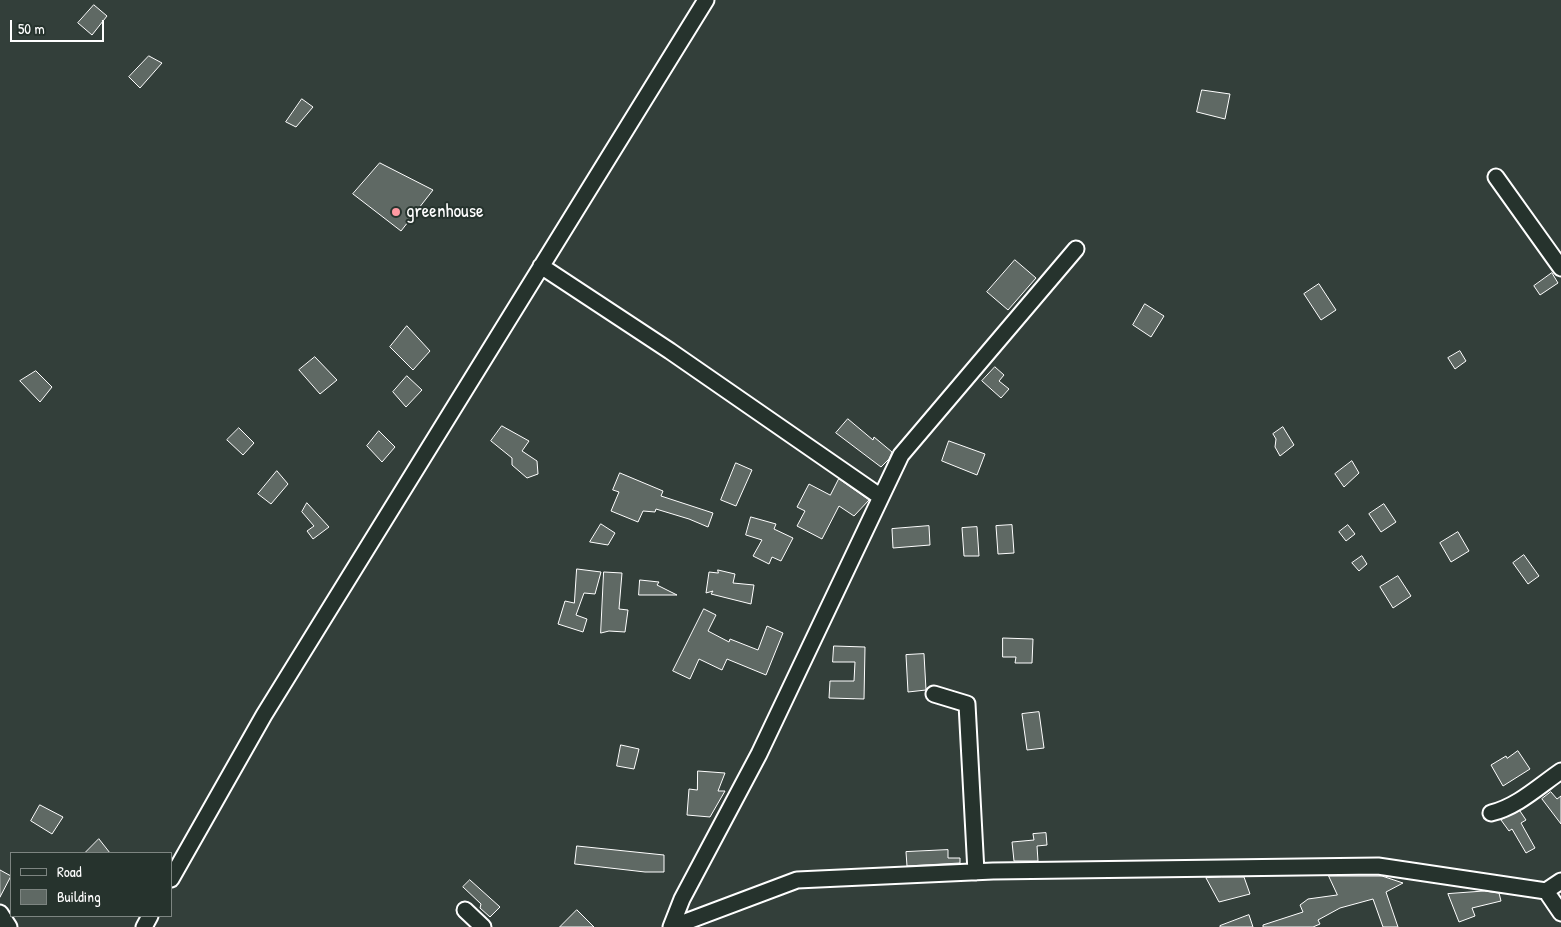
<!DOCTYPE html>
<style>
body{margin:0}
#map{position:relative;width:1561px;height:927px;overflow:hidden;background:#333f3a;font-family:"Patrick Hand",sans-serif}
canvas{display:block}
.legend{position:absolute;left:10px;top:852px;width:162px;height:65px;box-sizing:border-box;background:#26332d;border:1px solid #7d8581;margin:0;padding:6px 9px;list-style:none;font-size:15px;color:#fff}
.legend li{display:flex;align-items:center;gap:10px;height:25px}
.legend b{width:25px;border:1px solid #7d8581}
.scale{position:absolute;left:10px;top:20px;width:94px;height:22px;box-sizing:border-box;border:2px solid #fff;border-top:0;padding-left:6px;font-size:15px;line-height:18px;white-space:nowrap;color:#fff;-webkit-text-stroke:4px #26332d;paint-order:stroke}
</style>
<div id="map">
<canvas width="1561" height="927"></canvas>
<ul class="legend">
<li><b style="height:6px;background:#26332d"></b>Road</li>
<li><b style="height:14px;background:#5f6964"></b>Building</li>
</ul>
<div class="scale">50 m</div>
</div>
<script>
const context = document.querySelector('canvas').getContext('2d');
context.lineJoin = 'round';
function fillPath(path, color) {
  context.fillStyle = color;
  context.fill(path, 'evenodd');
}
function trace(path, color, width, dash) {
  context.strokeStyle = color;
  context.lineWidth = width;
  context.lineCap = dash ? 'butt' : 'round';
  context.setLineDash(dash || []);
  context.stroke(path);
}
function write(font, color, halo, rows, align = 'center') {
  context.font = font + ' "Patrick Hand",sans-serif';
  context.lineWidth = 4;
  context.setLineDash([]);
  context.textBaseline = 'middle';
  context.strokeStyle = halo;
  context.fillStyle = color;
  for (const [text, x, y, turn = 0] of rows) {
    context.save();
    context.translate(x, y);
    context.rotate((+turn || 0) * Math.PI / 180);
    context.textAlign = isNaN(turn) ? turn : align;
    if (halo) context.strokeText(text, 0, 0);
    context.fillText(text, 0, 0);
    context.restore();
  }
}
const building = new Path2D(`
 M 94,5 L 107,16 L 92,35 L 78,23 Z
 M 149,56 L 162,63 L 140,88 L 129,77 Z
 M 1202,90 L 1230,94 L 1225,119 L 1197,112 Z
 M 302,99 L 313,107 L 296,127 L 286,122 Z
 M 380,163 L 433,190 L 401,231 L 353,194 Z
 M 1015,260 L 1036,278 L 1008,310 L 987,292 Z
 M 1552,273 L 1558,283 L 1540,295 L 1534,286 Z
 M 1319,284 L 1336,310 L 1321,320 L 1304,294 Z
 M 1145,304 L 1164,316 L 1151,337 L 1133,325 Z
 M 407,326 L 430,351 L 413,370 L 390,347 Z
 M 1460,351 L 1466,361 L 1455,369 L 1448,358 Z
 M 315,357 L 337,380 L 320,394 L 299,370 Z
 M 995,367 L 1004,375 L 999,381 L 1009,389 L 1001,398 L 982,381 Z
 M 36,371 L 52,387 L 40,402 L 20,381 Z
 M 407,376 L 422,390 L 406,407 L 393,392 Z
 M 848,419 L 873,440 L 874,437 L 892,452 L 889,459 L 881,467 L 836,433 Z
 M 502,426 L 529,441 L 522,451 L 537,461 L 538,474 L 527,478 L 512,465 L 512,458 L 491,441 Z
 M 1283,427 L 1294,445 L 1280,456 L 1275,447 L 1276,439 L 1273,434 Z
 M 239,428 L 254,443 L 243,455 L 227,440 Z
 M 379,431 L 395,447 L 382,462 L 367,446 Z
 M 949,441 L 985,454 L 977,475 L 942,461 Z
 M 1352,461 L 1359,473 L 1344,487 L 1335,474 Z
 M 736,463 L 752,470 L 736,506 L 721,500 Z
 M 277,471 L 288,484 L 271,504 L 258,494 Z
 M 620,473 L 663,491 L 661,496 L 713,513 L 708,527 L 689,519 L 656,509 L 655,512 L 643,511 L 638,522 L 611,511 L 619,492 L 613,490 Z
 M 839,479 L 869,500 L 854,516 L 839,506 L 822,539 L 797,526 L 805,511 L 797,507 L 809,484 L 830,495 Z
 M 307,503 L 329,527 L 313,539 L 307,531 L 314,526 L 302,512 Z
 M 1384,504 L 1396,522 L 1381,532 L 1369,514 Z
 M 751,517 L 776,524 L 774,529 L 793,538 L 781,561 L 772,557 L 769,564 L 753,556 L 762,540 L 746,535 Z
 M 601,524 L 615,533 L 608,545 L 590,542 Z
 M 1012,525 L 1014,553 L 998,554 L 996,526 Z
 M 1348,525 L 1355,534 L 1346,541 L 1339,532 Z
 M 929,526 L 930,545 L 893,548 L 892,529 Z
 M 977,527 L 979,556 L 964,556 L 962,528 Z
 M 1458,532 L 1469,551 L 1451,562 L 1440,543 Z
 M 1524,555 L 1539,576 L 1528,584 L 1513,563 Z
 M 1362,556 L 1367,564 L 1359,571 L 1352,563 Z
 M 577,569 L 601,572 L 595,594 L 584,593 L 576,615 L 587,619 L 583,632 L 558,624 L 565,601 L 574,603 Z
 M 718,570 L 735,574 L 733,583 L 754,585 L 751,604 L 711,594 L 713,591 L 706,593 L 709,572 L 718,573 Z
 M 604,572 L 622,573 L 619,609 L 628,610 L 625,632 L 609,631 L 601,633 Z
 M 1398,576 L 1411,596 L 1393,608 L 1380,587 Z
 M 640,580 L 659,582 L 657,585 L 677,595 L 639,595 Z
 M 704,609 L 716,615 L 708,631 L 729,642 L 730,639 L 758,650 L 767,626 L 783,633 L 766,675 L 727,659 L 722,670 L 699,659 L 690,679 L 673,671 Z
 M 1003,638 L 1033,639 L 1032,663 L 1015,663 L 1016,657 L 1003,657 Z
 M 834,646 L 865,647 L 864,699 L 829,698 L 830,681 L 854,681 L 855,662 L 833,662 Z
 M 924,654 L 926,690 L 908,692 L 906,655 Z
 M 1039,712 L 1044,748 L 1027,750 L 1022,714 Z
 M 621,745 L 639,749 L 634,769 L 617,766 Z
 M 1518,751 L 1530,769 L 1503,786 L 1491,765 L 1506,756 L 1507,758 Z
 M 698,771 L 725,773 L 718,791 L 725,791 L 710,817 L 687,815 L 689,789 L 697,790 Z
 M 1551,792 L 1557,799 L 1561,796 L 1561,824 L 1542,799 Z
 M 40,805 L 63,817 L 52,834 L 31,821 Z
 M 1520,811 L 1526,820 L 1521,823 L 1535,848 L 1526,853 L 1512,829 L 1509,831 L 1501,820 Z
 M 1046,833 L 1047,845 L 1037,846 L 1038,861 L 1014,861 L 1012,842 L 1034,840 L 1033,834 Z
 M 99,839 L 110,853 L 85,853 Z
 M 577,846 L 664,855 L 664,872 L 645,872 L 575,864 Z
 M 948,850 L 948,858 L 960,858 L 960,863 L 907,866 L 906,852 Z
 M 0,870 L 11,876 L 0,897 Z
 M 1329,876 L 1382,876 L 1403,883 L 1386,892 L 1398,927 L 1383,927 L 1373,899 L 1340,908 L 1318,920 L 1320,924 L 1313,927 L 1263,927 L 1263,925 L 1303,912 L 1300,905 L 1308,899 L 1337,895 Z
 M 1222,877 L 1244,877 L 1250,894 L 1219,902 L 1206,878 Z
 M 470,880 L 500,907 L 490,917 L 480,908 L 481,904 L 463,887 Z
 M 1485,891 L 1499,893 L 1501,901 L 1472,908 L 1475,916 L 1459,922 L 1448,894 Z
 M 577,910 L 594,927 L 560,927 Z
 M 1249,915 L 1253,927 L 1220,927 L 1220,926 Z`);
const minor = new Path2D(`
 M 1496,177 L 1561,268
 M 541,266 L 670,351 L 881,497
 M 934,694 L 967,704 L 976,872
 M 1491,813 C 1517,807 1539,786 1561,771
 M 171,879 L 264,715 L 706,0
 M 1561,881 L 1546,891 L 1561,913
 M 465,910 L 483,927
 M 0,913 L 9,927
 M 144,927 L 150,916
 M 671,927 L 682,899 L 759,754 L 901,455 L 1076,249
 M 672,927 L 797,880 L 993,871 L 1378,866 L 1546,891`);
const markers = [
 [396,212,5,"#ff9aa2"]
];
const poiNames = [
 ["greenhouse",406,212]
];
fillPath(building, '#5f6964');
trace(building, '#fff', 1);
trace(minor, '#fff', 19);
trace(minor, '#26332d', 15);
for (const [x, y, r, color] of markers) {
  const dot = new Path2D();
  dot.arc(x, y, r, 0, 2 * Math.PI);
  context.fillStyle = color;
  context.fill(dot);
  trace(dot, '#26332d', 2);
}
write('19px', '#fff', '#26332d', poiNames, 'left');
</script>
